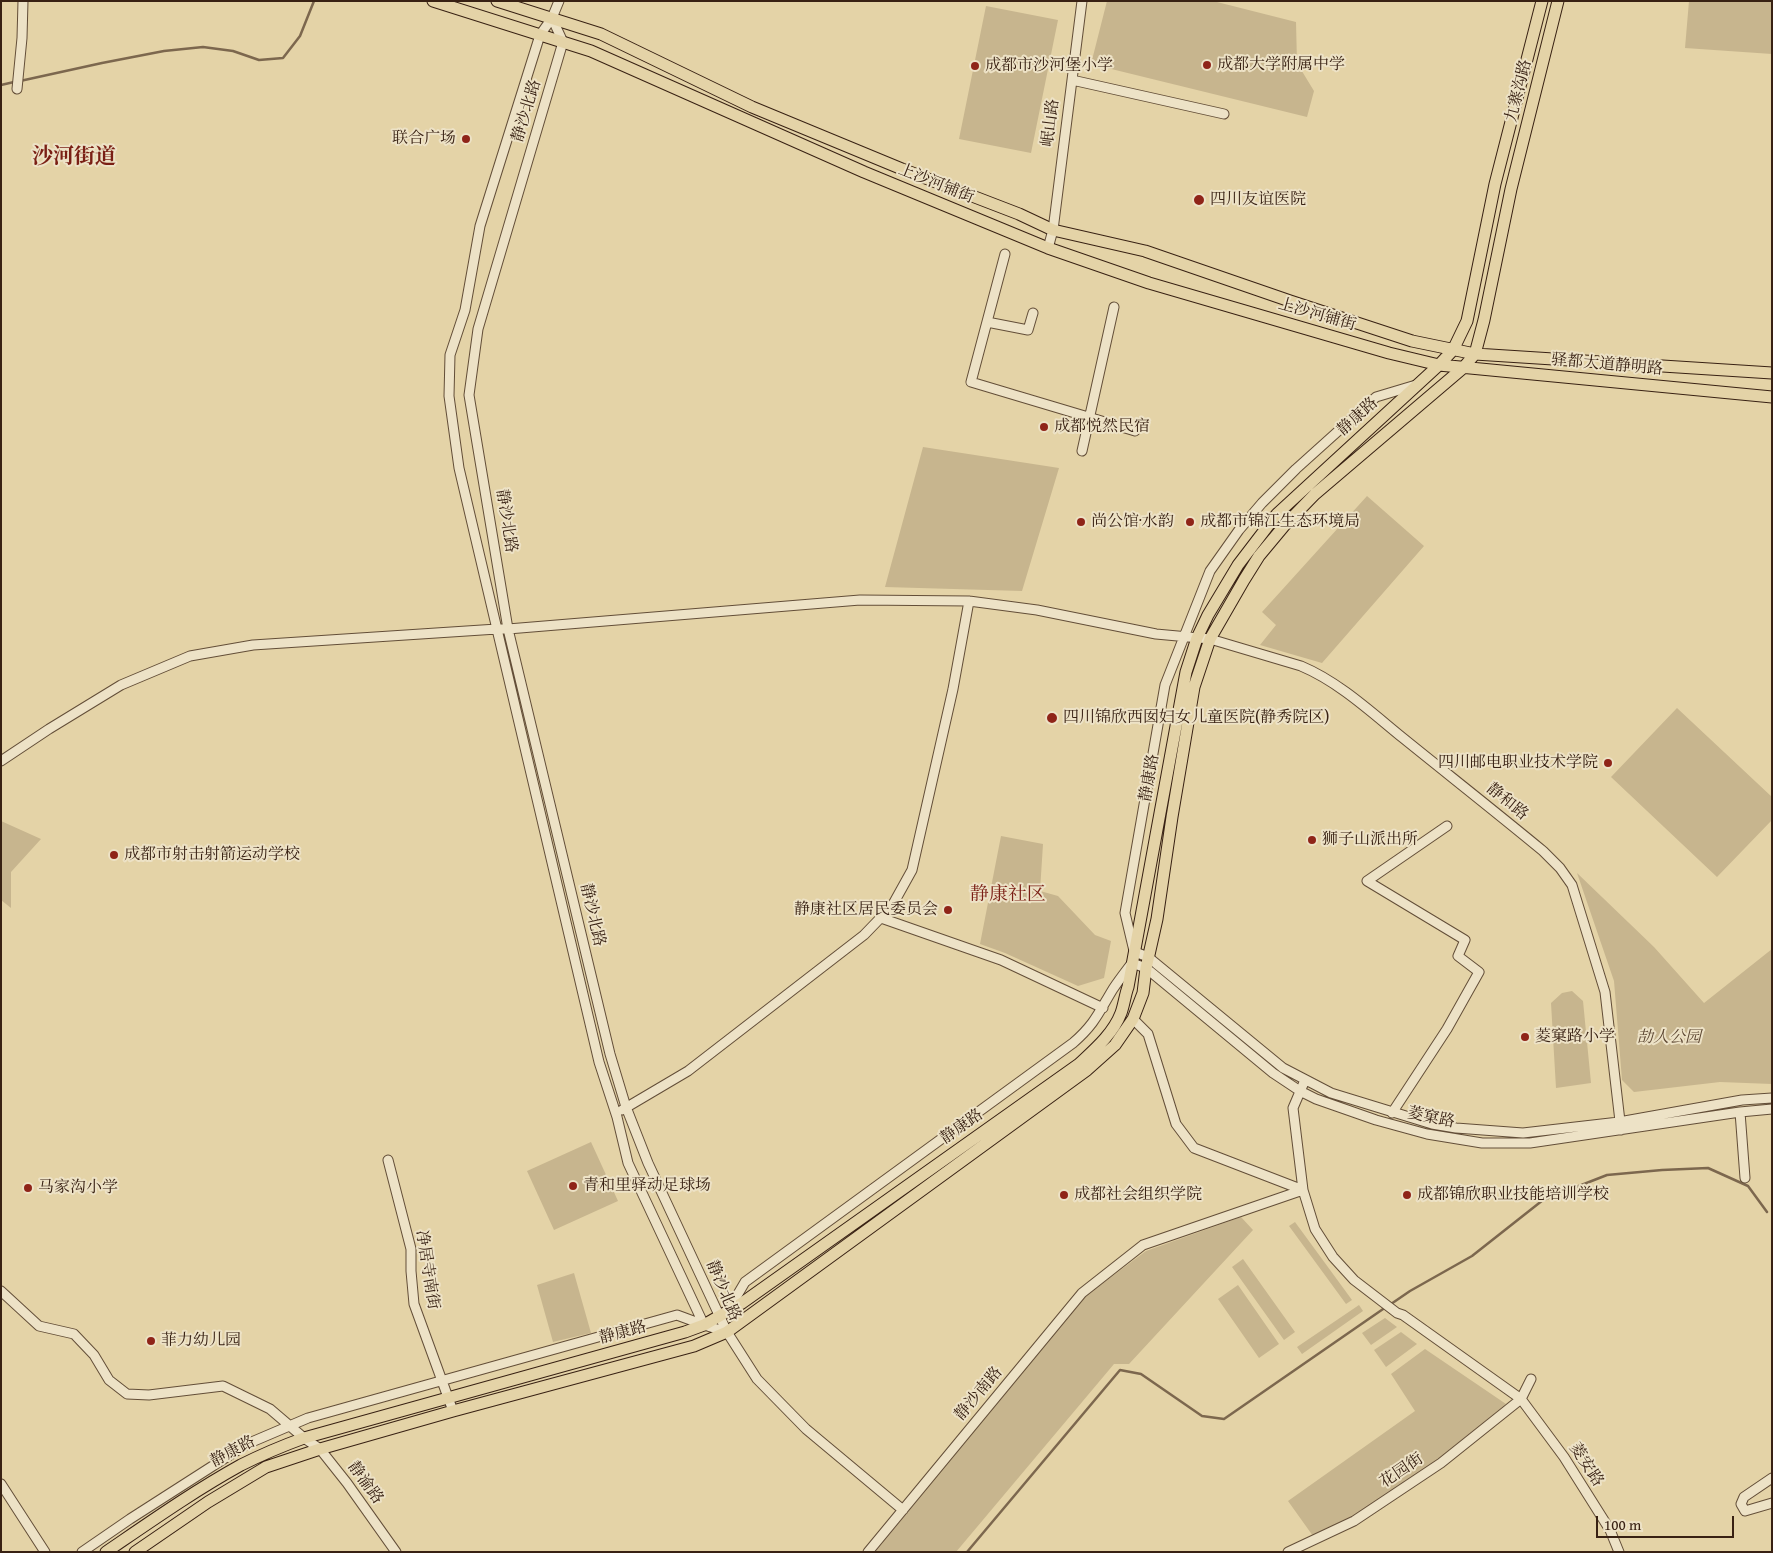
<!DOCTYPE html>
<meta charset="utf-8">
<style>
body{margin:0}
#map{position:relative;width:1773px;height:1553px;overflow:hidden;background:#e4d3a7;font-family:"Gentium Book Plus",serif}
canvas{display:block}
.frame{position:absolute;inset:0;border:2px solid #382113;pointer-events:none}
.scale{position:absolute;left:1596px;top:1516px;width:138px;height:22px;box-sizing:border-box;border:2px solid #382113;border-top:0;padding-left:6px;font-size:15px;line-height:18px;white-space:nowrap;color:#382113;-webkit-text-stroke:4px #ede2c6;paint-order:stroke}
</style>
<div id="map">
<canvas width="1773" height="1553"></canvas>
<div class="frame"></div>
<div class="scale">100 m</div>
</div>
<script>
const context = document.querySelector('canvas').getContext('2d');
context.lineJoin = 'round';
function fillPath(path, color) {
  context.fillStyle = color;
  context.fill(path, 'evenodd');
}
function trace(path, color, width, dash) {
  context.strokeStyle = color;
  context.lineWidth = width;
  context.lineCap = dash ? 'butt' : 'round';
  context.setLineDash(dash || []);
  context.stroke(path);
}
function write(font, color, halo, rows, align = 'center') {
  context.font = font + ' "Gentium Book Plus","Noto Serif SC",serif';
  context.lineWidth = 4;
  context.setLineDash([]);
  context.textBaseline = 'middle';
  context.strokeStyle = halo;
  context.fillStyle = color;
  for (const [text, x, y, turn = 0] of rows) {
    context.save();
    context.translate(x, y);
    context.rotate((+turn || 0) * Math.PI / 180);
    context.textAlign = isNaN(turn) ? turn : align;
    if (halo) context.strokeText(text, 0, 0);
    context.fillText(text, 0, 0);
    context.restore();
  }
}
const green = new Path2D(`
 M 1107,1 L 1213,1 L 1296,22 L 1297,63 L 1314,91 L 1307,117 L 1091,64 Z
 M 1689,1 L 1772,1 L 1772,54 L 1685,48 Z
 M 986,6 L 1058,20 L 1031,153 L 959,139 Z
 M 923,447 L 1059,468 L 1022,591 L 885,587 Z
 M 1367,496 L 1424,546 L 1322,663 L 1260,645 L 1276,625 L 1262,612 Z
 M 1677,708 L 1772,797 L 1772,820 L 1717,877 L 1611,777 Z
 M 1,821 L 41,839 L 11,872 L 11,908 L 1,900 Z
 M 1001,836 L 1043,844 L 1040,891 L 1058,896 L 1095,935 L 1111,941 L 1104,978 L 1078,986 L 1005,953 L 980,944 Z
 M 1577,873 L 1654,947 L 1704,1003 L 1772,949 L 1772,1084 L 1720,1082 L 1634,1092 L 1622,1080 L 1614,981 Z
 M 1572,991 L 1583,1001 L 1591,1083 L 1556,1088 L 1551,1003 L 1562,993 Z
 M 591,1142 L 618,1201 L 554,1230 L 527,1171 Z
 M 1241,1217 L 1253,1230 L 1129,1364 L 1114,1364 L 956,1552 L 874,1552 L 1087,1295 L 1146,1251 Z
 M 1295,1222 L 1352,1300 L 1346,1304 L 1289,1226 Z
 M 1243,1259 L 1295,1332 L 1284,1340 L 1232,1267 Z
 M 574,1273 L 591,1333 L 553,1342 L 537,1285 Z
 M 1238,1285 L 1279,1344 L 1259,1358 L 1218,1299 Z
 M 1359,1305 L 1363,1311 L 1302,1354 L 1297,1347 Z
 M 1385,1318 L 1397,1327 L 1371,1345 L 1362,1333 Z
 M 1401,1332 L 1417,1344 L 1386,1367 L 1374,1350 Z
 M 1425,1349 L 1506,1404 L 1438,1459 L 1353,1516 L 1313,1536 L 1288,1501 L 1415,1411 L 1391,1374 Z`);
const stream = new Path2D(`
 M 20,81 L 102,63 L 164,51 L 203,47 L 233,51 L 259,60 L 283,58 L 300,36 L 314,1
 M 1,85 L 14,82
 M 1391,1304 L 1410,1291 L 1472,1256 L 1543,1200 L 1607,1175 L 1662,1170 L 1708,1168 L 1748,1186 L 1767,1212
 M 967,1552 L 1120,1370 L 1141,1374 L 1202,1416 L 1224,1419 L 1386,1307`);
const minor = new Path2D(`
 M 559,1 L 552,18 L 540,35 L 480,226 L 465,310 L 450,355 L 449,396 L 459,468 L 599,1062 L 617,1117 L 628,1163 L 704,1325 L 727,1332
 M 552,18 L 563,42 L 478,329 L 469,395 L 508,629 L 610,1054 L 626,1107 L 648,1163 L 727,1332 L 757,1379 L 806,1429 L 903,1510
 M 1072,80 L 1224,114
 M 17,89 L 22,38 L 23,1
 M 1048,248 L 1053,230 L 1082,1
 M 1005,254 L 971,382 L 1135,431
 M 987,322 L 1028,330 L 1033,313
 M 1082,451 L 1114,307
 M 1,761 L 49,729 L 121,685 L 190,656 L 253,645 L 497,629 L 508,629 L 860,600 L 969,601 L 1037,610 L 1156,634 L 1210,639 L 1301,666 C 1339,682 1371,712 1403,738 C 1450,776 1497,813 1543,851 L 1560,868 L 1572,885 L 1605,992 L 1621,1130
 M 881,918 L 1001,960 L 1103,1008
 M 1134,951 L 1125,913 L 1165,685 L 1210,571 L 1239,530 L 1262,503 L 1296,469 L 1376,397 L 1416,385
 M 1135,952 L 1148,957 L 1283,1068 L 1331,1093 L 1432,1124 L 1456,1128 L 1523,1133 L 1619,1122 L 1742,1100 L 1772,1098
 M 1133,1019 L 1148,1034 L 1176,1124 L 1194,1148 L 1303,1190 L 1315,1229 L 1333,1257 L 1354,1280 L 1397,1313 L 1403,1315 L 1521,1399 L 1564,1457 L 1610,1530 L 1619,1552
 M 622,1110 L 688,1071 L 864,935 L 892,906 L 912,870 L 953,689 L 969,601
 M 1740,1112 L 1745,1178
 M 1392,1113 L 1447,1029 L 1479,972 L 1458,956 L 1465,940 L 1367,881 L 1447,826
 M 388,1160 L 411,1249 L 411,1271 L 414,1304 L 453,1411
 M 1,1291 L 39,1326 L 74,1334 L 94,1355 L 109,1380 L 127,1394 L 149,1395 L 223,1386 L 270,1409 L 304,1438 L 320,1449 L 347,1483 L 396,1552
 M 728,1311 L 745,1282 L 1073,1043 C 1095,1024 1099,1012 1113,989 C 1119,980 1126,971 1132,963 L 1146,968 L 1273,1073 L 1300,1091 L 1316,1099 L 1376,1120 L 1427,1134 L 1482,1143 L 1530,1143 L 1740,1112 L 1772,1109
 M 1772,1478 L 1744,1497 L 1741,1504 L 1745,1511 L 1772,1503
 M 1,1484 L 45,1552
 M 82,1552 L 130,1519 L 247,1444 L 308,1418 L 677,1315 L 704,1325
 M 868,1552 L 1082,1293 L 1143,1245 L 1303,1190 L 1293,1108 L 1305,1080
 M 1288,1552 L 1354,1521 L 1441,1463 L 1521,1399 L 1531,1379`);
const major = new Path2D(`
 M 433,1 L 591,51 L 864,172 L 1048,248 L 1149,283 L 1389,353 L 1439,365 L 1772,397
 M 497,1 L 601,34 L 752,107 L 902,169 L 1019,214 L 1053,230 L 1145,251 L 1290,301 L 1412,341 L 1475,354 L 1772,373
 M 106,1552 C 150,1522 194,1491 241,1465 C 261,1455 282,1446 304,1438 L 685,1332 L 704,1325 L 742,1303 L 1079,1064 C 1094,1050 1113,1034 1121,1013 C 1124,1005 1125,995 1128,987 L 1186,672 L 1197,638 L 1208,615 L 1238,565 L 1277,514 L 1439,365 L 1453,350 L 1467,321 L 1495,184 L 1542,1
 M 135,1552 L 208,1502 L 266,1467 L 320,1449 L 453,1411 L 694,1346 L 727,1332 L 1087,1070 L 1115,1045 L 1133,1019 L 1143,993 L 1146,968 L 1157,919 L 1172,817 L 1194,687 L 1210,639 L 1244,580 L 1259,556 L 1284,526 L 1315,494 L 1463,368 L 1475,354 L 1484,320 L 1511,189 L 1558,1`);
const markers = [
 [1207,65,5,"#8f2418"],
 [975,66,5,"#8f2418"],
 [466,139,5,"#8f2418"],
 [1199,200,6,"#8f2418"],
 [1044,427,5,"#8f2418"],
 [1081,522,5,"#8f2418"],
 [1190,522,5,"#8f2418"],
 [1052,718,6,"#8f2418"],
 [1608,763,5,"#8f2418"],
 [1312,840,5,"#8f2418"],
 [114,855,5,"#8f2418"],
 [948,910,5,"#8f2418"],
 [1525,1037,5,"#8f2418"],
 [573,1186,5,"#8f2418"],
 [28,1188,5,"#8f2418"],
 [1064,1195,5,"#8f2418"],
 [1407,1195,5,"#8f2418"],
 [151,1341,5,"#8f2418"]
];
const poiNames = [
 ["成都大学附属中学",1217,65],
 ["成都市沙河堡小学",985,66],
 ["联合广场",456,139,"right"],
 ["四川友谊医院",1210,200],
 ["成都悦然民宿",1054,427],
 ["尚公馆·水韵",1091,522],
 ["成都市锦江生态环境局",1200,522],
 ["四川锦欣西囡妇女儿童医院(静秀院区)",1063,718],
 ["四川邮电职业技术学院",1598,763,"right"],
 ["狮子山派出所",1322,840],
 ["成都市射击射箭运动学校",124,855],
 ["静康社区居民委员会",938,910,"right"],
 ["菱窠路小学",1535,1037],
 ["青和里驿动足球场",583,1186],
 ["马家沟小学",38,1188],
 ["成都社会组织学院",1074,1195],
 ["成都锦欣职业技能培训学校",1417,1195],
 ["菲力幼儿园",161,1341]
];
const streetNames = [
 ["九寨沟路",1519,91,-76],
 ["静沙北路",527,111,-73],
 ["岷山路",1051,123,-83],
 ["上沙河铺街",936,184,22],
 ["上沙河铺街",1317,315,16],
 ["驿都大道静明路",1607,365,5],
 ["静康路",1358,417,-42],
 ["静沙北路",506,521,81],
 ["静康路",1150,778,-80],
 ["静和路",1507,802,39],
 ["静沙北路",592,915,77],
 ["菱窠路",1431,1118,12],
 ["静康路",962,1127,-35],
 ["净居寺南街",427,1270,81],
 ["静沙北路",723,1291,67],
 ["静康路",623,1333,-15],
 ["静沙南路",979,1394,-50],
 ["静康路",233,1452,-28],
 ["菱安路",1586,1465,57],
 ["花园街",1402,1471,-34],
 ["静渝路",365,1483,54]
];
const parkNames = [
 ["劼人公园",1669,1038]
];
const quarterNames = [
 ["静康社区",1008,895]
];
const districtNames = [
 ["沙河街道",74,158]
];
fillPath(green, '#c7b58e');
trace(stream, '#7c674e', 2.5);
trace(minor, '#634e38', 11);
trace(major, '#382113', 13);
trace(minor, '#ede2c6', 9);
trace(major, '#e4d3a7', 11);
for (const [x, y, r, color] of markers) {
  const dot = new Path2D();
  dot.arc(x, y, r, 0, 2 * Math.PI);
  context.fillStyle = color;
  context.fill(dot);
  trace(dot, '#ede2c6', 2);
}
write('16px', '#382113', '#ede2c6', poiNames, 'left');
write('16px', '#382113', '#ede2c6', streetNames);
write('italic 16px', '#5c4632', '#ede2c6', parkNames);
write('19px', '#7a1f14', '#ede2c6', quarterNames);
write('bold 21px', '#7a1f14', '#ede2c6', districtNames);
</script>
